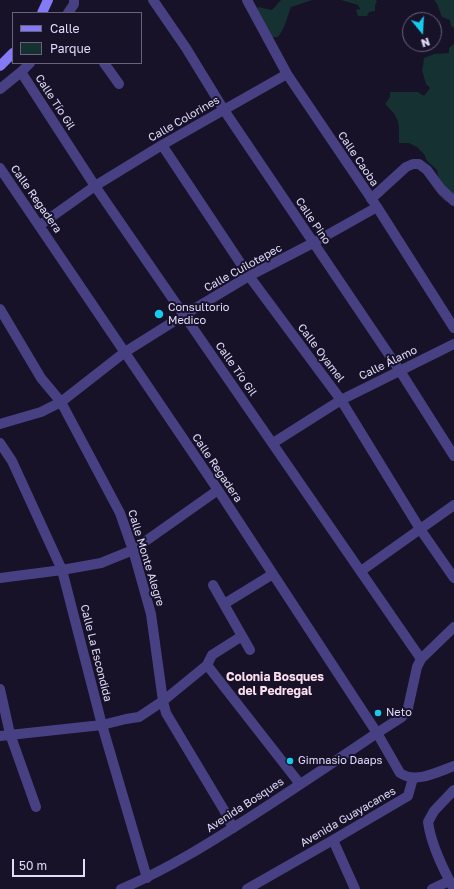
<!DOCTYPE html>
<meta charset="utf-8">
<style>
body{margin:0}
#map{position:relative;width:454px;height:889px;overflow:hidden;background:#171228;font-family:"Golos Text",sans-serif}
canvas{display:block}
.legend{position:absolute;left:12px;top:12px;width:130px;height:52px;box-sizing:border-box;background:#171228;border:1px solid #68627d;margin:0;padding:5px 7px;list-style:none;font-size:12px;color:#e1dbfc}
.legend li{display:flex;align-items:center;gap:8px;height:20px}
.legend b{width:20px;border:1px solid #68627d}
.north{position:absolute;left:402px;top:12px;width:40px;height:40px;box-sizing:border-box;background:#171228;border:1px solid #68627d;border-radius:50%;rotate:162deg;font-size:11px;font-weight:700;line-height:16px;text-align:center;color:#e1dbfc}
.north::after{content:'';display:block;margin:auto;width:14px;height:18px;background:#16cced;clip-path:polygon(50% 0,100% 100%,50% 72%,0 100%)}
.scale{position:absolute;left:12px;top:859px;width:73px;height:18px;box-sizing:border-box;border:2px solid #e1dbfc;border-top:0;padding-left:5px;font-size:12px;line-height:14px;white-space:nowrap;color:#e1dbfc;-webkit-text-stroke:3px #171228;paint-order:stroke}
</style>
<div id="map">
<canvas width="454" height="889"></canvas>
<ul class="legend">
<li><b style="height:5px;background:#847af5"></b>Calle</li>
<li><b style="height:11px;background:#163131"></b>Parque</li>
</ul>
<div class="north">N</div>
<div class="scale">50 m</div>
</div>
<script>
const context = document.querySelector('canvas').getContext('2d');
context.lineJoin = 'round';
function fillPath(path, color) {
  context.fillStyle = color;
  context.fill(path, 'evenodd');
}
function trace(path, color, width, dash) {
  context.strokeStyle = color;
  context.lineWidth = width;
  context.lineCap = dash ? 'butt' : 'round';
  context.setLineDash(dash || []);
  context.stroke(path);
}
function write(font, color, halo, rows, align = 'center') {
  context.font = font + ' "Golos Text",sans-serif';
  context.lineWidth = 4;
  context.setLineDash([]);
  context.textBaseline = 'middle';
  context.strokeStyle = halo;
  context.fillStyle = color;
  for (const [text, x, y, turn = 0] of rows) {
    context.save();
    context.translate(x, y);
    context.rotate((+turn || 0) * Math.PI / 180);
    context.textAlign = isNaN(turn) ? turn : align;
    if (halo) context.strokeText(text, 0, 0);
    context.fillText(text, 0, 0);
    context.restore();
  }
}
const green = new Path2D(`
 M 281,0 L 312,0 L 291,7 C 287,18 285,28 278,37 L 269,37 L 255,21 L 258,7 L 272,10 Z
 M 341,0 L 376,0 L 377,2 L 375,5 L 375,11 L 369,12 L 367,16 L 358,16 L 356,10 L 360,9 L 358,5 Z
 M 434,0 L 454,0 L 454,28 L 451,26 L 450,20 L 442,17 L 437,4 Z
 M 454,44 L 454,205 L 445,201 L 438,194 L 440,183 L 437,170 L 427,161 L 424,154 L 417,147 L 409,143 L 399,143 C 399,123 401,119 385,104 L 390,97 L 390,92 L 418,92 L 424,96 L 430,88 L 426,84 L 422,70 L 423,67 L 424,58 L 434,54 L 449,53 L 449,48 Z`);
const minor = new Path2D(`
 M 153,0 L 186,48 L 224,110 L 400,371 L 454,456
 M 247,0 L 287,74 L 377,207 L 454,328
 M 68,13 L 74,4 L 74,0
 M 104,63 L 119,84
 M 21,72 L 95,186 L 421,659
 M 0,89 L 21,72 L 30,63
 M 162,145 L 249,276 L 341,400 L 420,529 L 454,578
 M 0,168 L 218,490 L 377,733 L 402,717 L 408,708 L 417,667 L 421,659 L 454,627
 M 371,199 L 406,167 L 413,164 L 419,164 L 427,170 L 441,189 L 454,201
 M 40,225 L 95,186 L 162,145 L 287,74
 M 0,309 L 41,378 L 61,402 L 120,513 L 133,550 L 151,614 L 163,701 L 166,713 L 224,810 L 233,828
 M 0,424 L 41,412 L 61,402 L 125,352 L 184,315 L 249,276 L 313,243 L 377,207
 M 0,443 L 12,461 L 62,570 L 102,725 L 147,878
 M 273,443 L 341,400 L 454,344
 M 361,571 L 454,505
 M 0,578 L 62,570 L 101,563 L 133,550 L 218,490
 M 213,585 L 250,650
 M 224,604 L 273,574
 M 207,665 L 300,784
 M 0,689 L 10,734 L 36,807
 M 0,736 L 102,725 L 126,719 L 139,717 L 163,701 L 207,665 L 212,655 L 242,636
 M 333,840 L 355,889
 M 247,889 L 333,840 L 408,796 L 413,778
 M 432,889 L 449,881
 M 454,889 C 443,869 431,844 428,822 L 434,811 L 454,790`);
const tertiary = new Path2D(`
 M 121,889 C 169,869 214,840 258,812 C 298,786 337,760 377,733 L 400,773 C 416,784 437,772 454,766`);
const secondary = new Path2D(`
 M 42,13 L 48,0
 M 0,66 L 13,53`);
const markers = [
 [159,314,5,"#16cced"],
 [378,713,4,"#16cced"],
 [290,761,4,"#16cced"]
];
const streetNames = [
 ["Calle Tío Gil",55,102,57],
 ["Calle Colorines",184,119,-30],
 ["Calle Caoba",358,159,56],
 ["Calle Regadera",36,199,55],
 ["Calle Pino",313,221,56],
 ["Calle Cuilotepec",243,268,-29],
 ["Calle Oyamel",321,353,53],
 ["Calle Álamo",388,363,-26],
 ["Calle Tío Gil",236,369,55],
 ["Calle Regadera",217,468,56],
 ["Calle Monte Alegre",146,558,73],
 ["Calle La Escondida",96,653,76],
 ["Avenida Bosques",245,805,-33],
 ["Avenida Guayacanes",348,817,-30]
];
const poiNames = [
 ["Consultorio",168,308],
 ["Medico",168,321],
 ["Neto",386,713],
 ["Gimnasio Daaps",298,761]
];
const neighbourhoodNames = [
 ["Colonia Bosques",275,677],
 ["del Pedregal",275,691]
];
fillPath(green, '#163131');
trace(minor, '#474183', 10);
trace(tertiary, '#474183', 10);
trace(secondary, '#847af5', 10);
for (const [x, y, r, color] of markers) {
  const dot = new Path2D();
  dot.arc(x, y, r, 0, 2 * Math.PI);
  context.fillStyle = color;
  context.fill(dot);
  trace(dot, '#171228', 1.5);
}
write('11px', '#e1dbfc', '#171228', streetNames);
write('11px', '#e1dbfc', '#171228', poiNames, 'left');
write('bold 12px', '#fcddef', '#171228', neighbourhoodNames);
</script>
